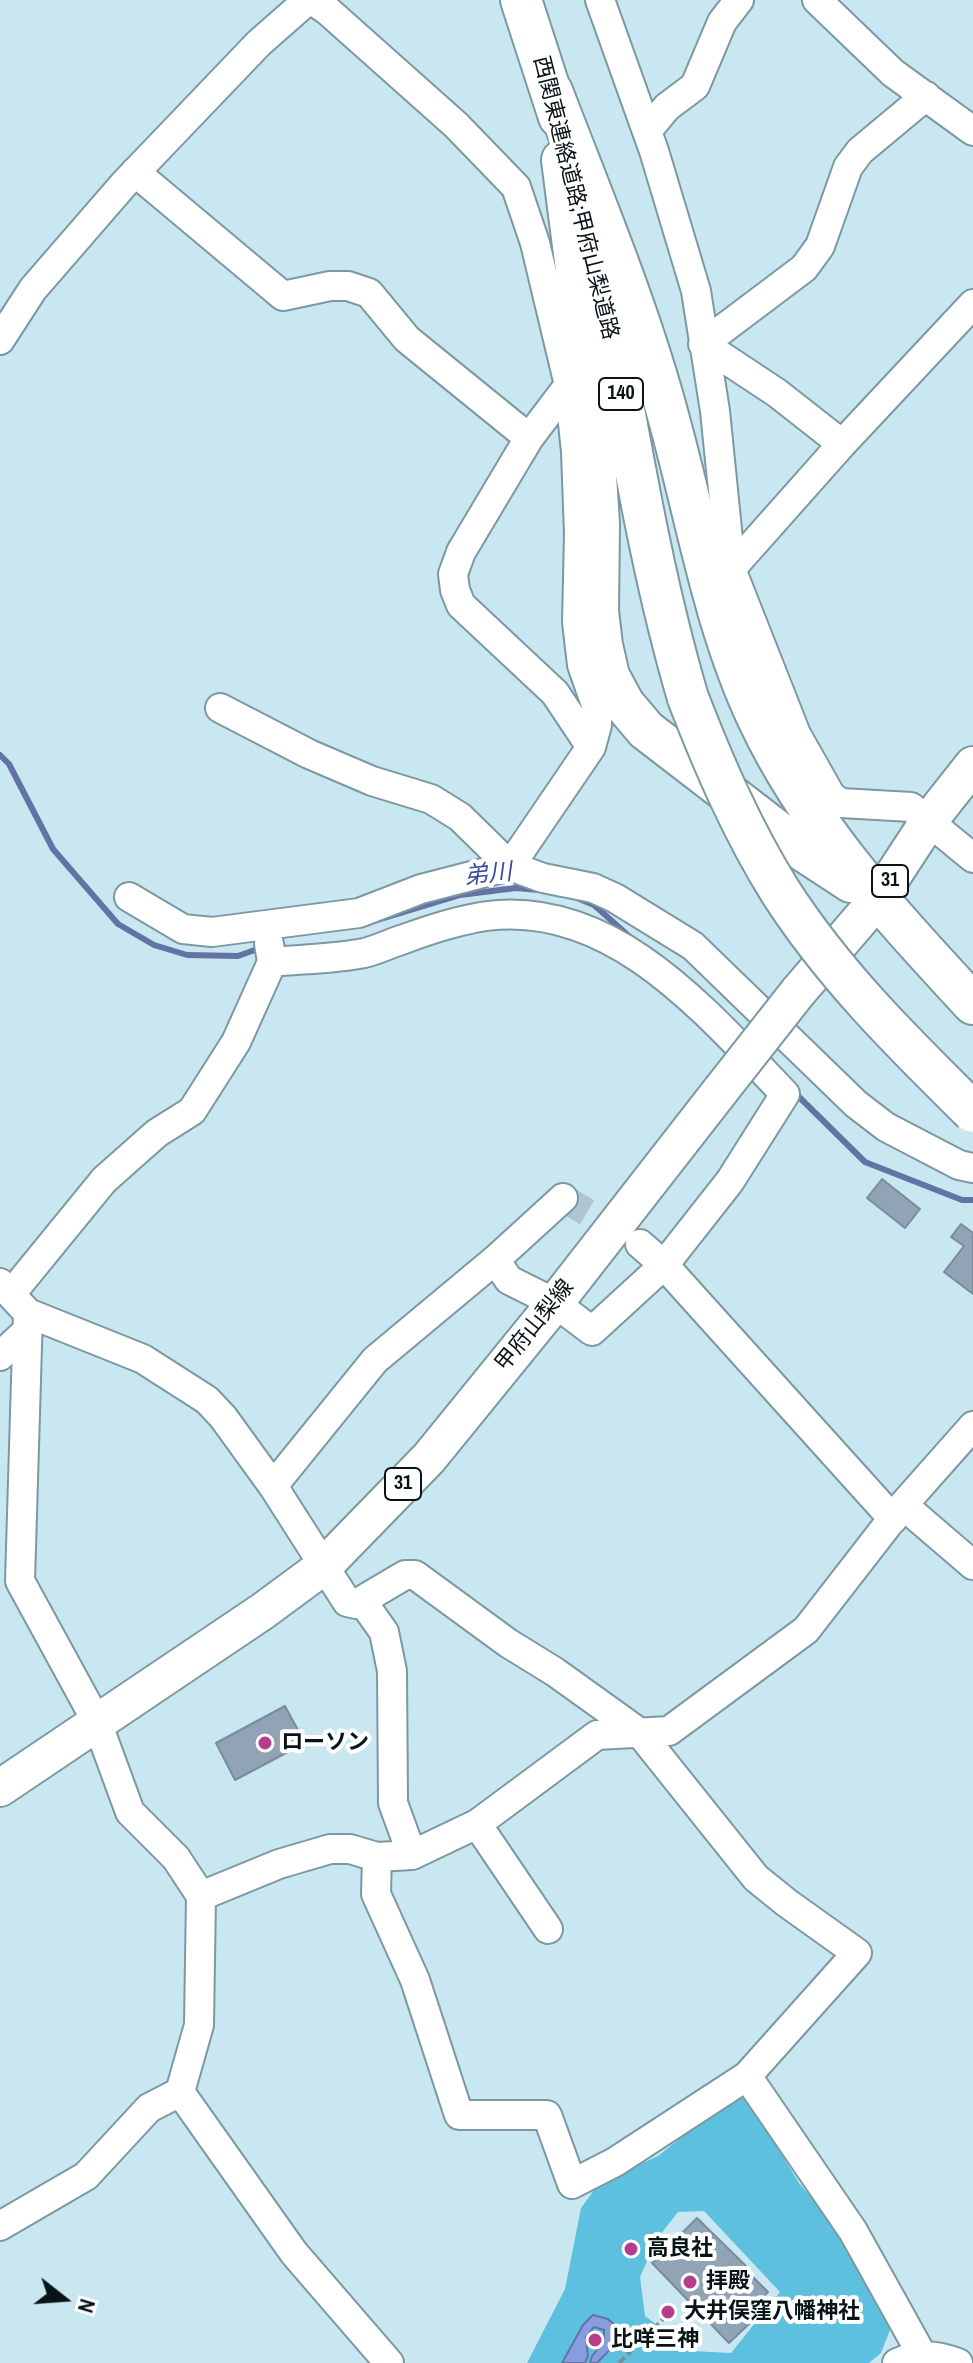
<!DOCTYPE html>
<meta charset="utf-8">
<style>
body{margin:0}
#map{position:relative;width:973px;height:2363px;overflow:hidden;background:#c9e7f1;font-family:"Archivo Narrow",sans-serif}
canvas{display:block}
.north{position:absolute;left:24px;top:2259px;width:80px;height:80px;-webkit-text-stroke:6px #fff;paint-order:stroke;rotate:107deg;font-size:22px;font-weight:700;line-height:32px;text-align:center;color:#091417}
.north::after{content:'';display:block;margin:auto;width:28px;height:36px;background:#091417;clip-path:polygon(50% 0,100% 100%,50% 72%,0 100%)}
</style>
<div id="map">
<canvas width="973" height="2363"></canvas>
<div class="north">N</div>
</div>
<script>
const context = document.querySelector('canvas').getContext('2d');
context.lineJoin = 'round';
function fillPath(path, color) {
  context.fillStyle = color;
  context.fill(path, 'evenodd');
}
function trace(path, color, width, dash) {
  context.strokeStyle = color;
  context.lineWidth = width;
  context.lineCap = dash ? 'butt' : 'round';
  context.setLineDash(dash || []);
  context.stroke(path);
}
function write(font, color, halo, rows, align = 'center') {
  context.font = font + ' "Archivo Narrow","Noto Sans JP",sans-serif';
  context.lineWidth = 8;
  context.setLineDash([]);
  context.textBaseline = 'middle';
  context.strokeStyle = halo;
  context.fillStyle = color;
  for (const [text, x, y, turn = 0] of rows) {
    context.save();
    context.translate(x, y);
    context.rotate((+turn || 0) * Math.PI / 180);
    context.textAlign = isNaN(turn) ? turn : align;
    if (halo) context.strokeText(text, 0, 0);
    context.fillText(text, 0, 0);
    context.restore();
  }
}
const forest = new Path2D(`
 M 747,2097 L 799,2183 L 858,2253 L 890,2330 L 881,2353 L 869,2363 L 597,2363 L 619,2340 L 593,2315 L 583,2325 L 562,2363 L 527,2363 L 565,2289 L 581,2208 L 599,2183 L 658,2156 L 722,2105 ZM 704,2211 L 780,2292 L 731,2353 L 692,2351 L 645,2316 L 640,2277 L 657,2239 L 678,2212 Z
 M 594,2327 L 604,2330 L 604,2341 L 592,2356 L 590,2363 L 585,2363 L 588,2356 L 586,2337 Z`);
const water = new Path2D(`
 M 593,2315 L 608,2319 L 617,2327 L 619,2340 L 597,2363 L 590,2363 L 592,2356 L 604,2341 L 604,2330 L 594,2327 L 586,2337 L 588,2356 L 585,2363 L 562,2363 L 583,2325 Z`);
const stream = new Path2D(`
 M 0,755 L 9,764 L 53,849 L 118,924 L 154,945 L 187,955 L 238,956 L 263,947
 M 577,898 L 594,905 L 631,938
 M 371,922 L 460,895 L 516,888 L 539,890
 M 793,1091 L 865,1162 L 962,1200 L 973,1200`);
const building = new Path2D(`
 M 882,1179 L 920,1209 L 905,1228 L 867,1198 Z
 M 961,1224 L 973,1233 L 973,1294 L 944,1272 L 964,1246 L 951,1237 Z
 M 285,1706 L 305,1743 L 235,1780 L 216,1743 Z
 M 697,2218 L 748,2268 L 746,2270 L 768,2292 L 743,2317 L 750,2323 L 729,2343 L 652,2263 Z`);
const minorTunnel = new Path2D(`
 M 563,1198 L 629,1237`);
const path = new Path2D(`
 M 619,2363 L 666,2316`);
const minor = new Path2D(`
 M 600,0 L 654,151 L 696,291 L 715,411 L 731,569
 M 817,0 L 893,73 L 973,131
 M 647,131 L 667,107 L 695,86 L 722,22 L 739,0
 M 135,172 L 283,296 L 330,286 L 348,286 L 369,293 L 407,339 L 529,438
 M 973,304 L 842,444 L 731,569 L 796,734 L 831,796 L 841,803 L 911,807 L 973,858
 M 0,340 L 33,289 L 124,184 L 259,43 L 308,0
 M 703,344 L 804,268 L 820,246 L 848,167 L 860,151 L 926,96
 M 703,344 L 777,393 L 842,444
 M 569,385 L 529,438 L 461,552 L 453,574 L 455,590 L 461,605 L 555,693 L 591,747
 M 220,708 L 309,754 L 372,781 L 431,799 L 460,817 L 510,866 L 543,878 L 593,888 L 615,898 L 693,946 L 856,1104 L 886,1127 L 959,1165 L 973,1168
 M 129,897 L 183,929 L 212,932 L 359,913 L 421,889 L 510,866 L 591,747 L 597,725 L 597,708 L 582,665 L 577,622 L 579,534 L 576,452 L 569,385 L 535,243 L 516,187 L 456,125 L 328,11 L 312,0
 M 272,962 C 302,959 334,959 364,953 C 377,950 391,943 404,939 C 431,929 459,920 487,916 C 613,900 706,1012 785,1094 L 730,1181 L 664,1265 L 592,1331 L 555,1303 L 509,1280 L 495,1260
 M 640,1244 L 664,1265 L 893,1519
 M 0,1283 L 28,1313 L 143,1359 L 207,1400 L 223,1417 L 273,1486 L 347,1602 L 356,1604 L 405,1575 L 415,1575 L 508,1643 L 555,1672 L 640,1733 L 756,1878 L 787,1903 L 857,1953 L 747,2076
 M 11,1294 L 104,1180 L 157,1133 L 192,1111 L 236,1042 L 272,962 L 269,944
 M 0,1356 L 28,1330
 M 273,1486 L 375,1360 L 495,1260 L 563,1198
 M 903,1505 L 973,1565
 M 362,1601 L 384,1632 L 392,1671 L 393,1803 L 412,1855
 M 477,1824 L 548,1929
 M 377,1857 L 376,1894 L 415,1980 L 459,2115 L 547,2115 L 572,2184 L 615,2162 L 747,2076 L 853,2231 L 922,2355
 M 201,1896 L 279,1864 L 330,1849 L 350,1849 L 377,1857 L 412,1855 L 477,1824 L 597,1735 L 669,1731 L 806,1630 L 903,1505 L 973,1426
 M 180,2092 L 294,2253 L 389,2363
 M 0,2226 L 86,2176 L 149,2108 L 180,2092 L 199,2025 L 201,1896 L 176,1858 L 130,1812 L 97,1722 L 20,1581 L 28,1313
 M 897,2363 C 919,2353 936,2355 958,2363`);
const major = new Path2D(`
 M 798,992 L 877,900 L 928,822 L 973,765
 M 0,1788 L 263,1611 L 324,1566 L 429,1458 L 555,1303 L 721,1090`);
const highway = new Path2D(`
 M 521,0 L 559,117
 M 552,91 C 594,201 640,309 670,423 C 697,521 714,626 758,719 C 809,828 892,916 973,1004
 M 562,160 L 590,378 L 599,524 L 598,611 L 602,645 L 609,676 L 624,704 L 646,730 L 802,850 L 851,882
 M 609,327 C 632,451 652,576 688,698`);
const majorBridge = new Path2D(`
 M 721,1090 L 798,992`);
const highwayBridge = new Path2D(`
 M 688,698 C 714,765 742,830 780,891 C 833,974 903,1043 973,1112`);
const markers = [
 [265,1743,8,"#b73c8d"],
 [631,2249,8,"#b73c8d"],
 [690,2282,8,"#b73c8d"],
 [668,2312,8,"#b73c8d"],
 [595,2340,8,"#b73c8d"]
];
const shields = [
 [621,394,44],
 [890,881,36],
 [403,1484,36]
];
const shieldNames = [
 ["140",621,394],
 ["31",890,881],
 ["31",403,1484]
];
const streetNames = [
 ["西関東連絡道路;甲府山梨道路",575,198,76],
 ["甲府山梨線",535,1326,-51]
];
const poiNames = [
 ["ローソン",281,1743],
 ["高良社",647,2249],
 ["拝殿",706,2282],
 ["大井俣窪八幡神社",684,2312],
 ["比咩三神",611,2340]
];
const waterNames = [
 ["弟川",488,875,-6]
];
fillPath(forest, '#5ec0df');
fillPath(water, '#889ce0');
trace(water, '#6273a4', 2);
trace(stream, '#6273a4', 6);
fillPath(building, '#91a4b6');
trace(building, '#798c9e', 2);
trace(minorTunnel, '#acc7d0', 28, [28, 14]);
trace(minor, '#7c98a2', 32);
trace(major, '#7c98a2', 40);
trace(highway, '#7c98a2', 44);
trace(path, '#788e95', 4, [8, 4]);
trace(minor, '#fff', 28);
trace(major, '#fff', 36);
trace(highway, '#fff', 40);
trace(majorBridge, '#7c98a2', 40, []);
trace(highwayBridge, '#7c98a2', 44, []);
trace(majorBridge, '#fff', 36);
trace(highwayBridge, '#fff', 40);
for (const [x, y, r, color] of markers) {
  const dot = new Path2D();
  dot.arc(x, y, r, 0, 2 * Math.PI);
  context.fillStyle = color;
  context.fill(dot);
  trace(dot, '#fff', 3);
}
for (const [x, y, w] of shields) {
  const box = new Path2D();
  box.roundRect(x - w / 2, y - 16, w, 32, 6);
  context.fillStyle = '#fff';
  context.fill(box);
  trace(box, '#091417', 2);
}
write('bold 20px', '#091417', null, shieldNames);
write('22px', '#091417', '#fff', streetNames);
write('bold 22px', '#091417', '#fff', poiNames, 'left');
write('italic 24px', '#3a4c9c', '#fff', waterNames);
</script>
